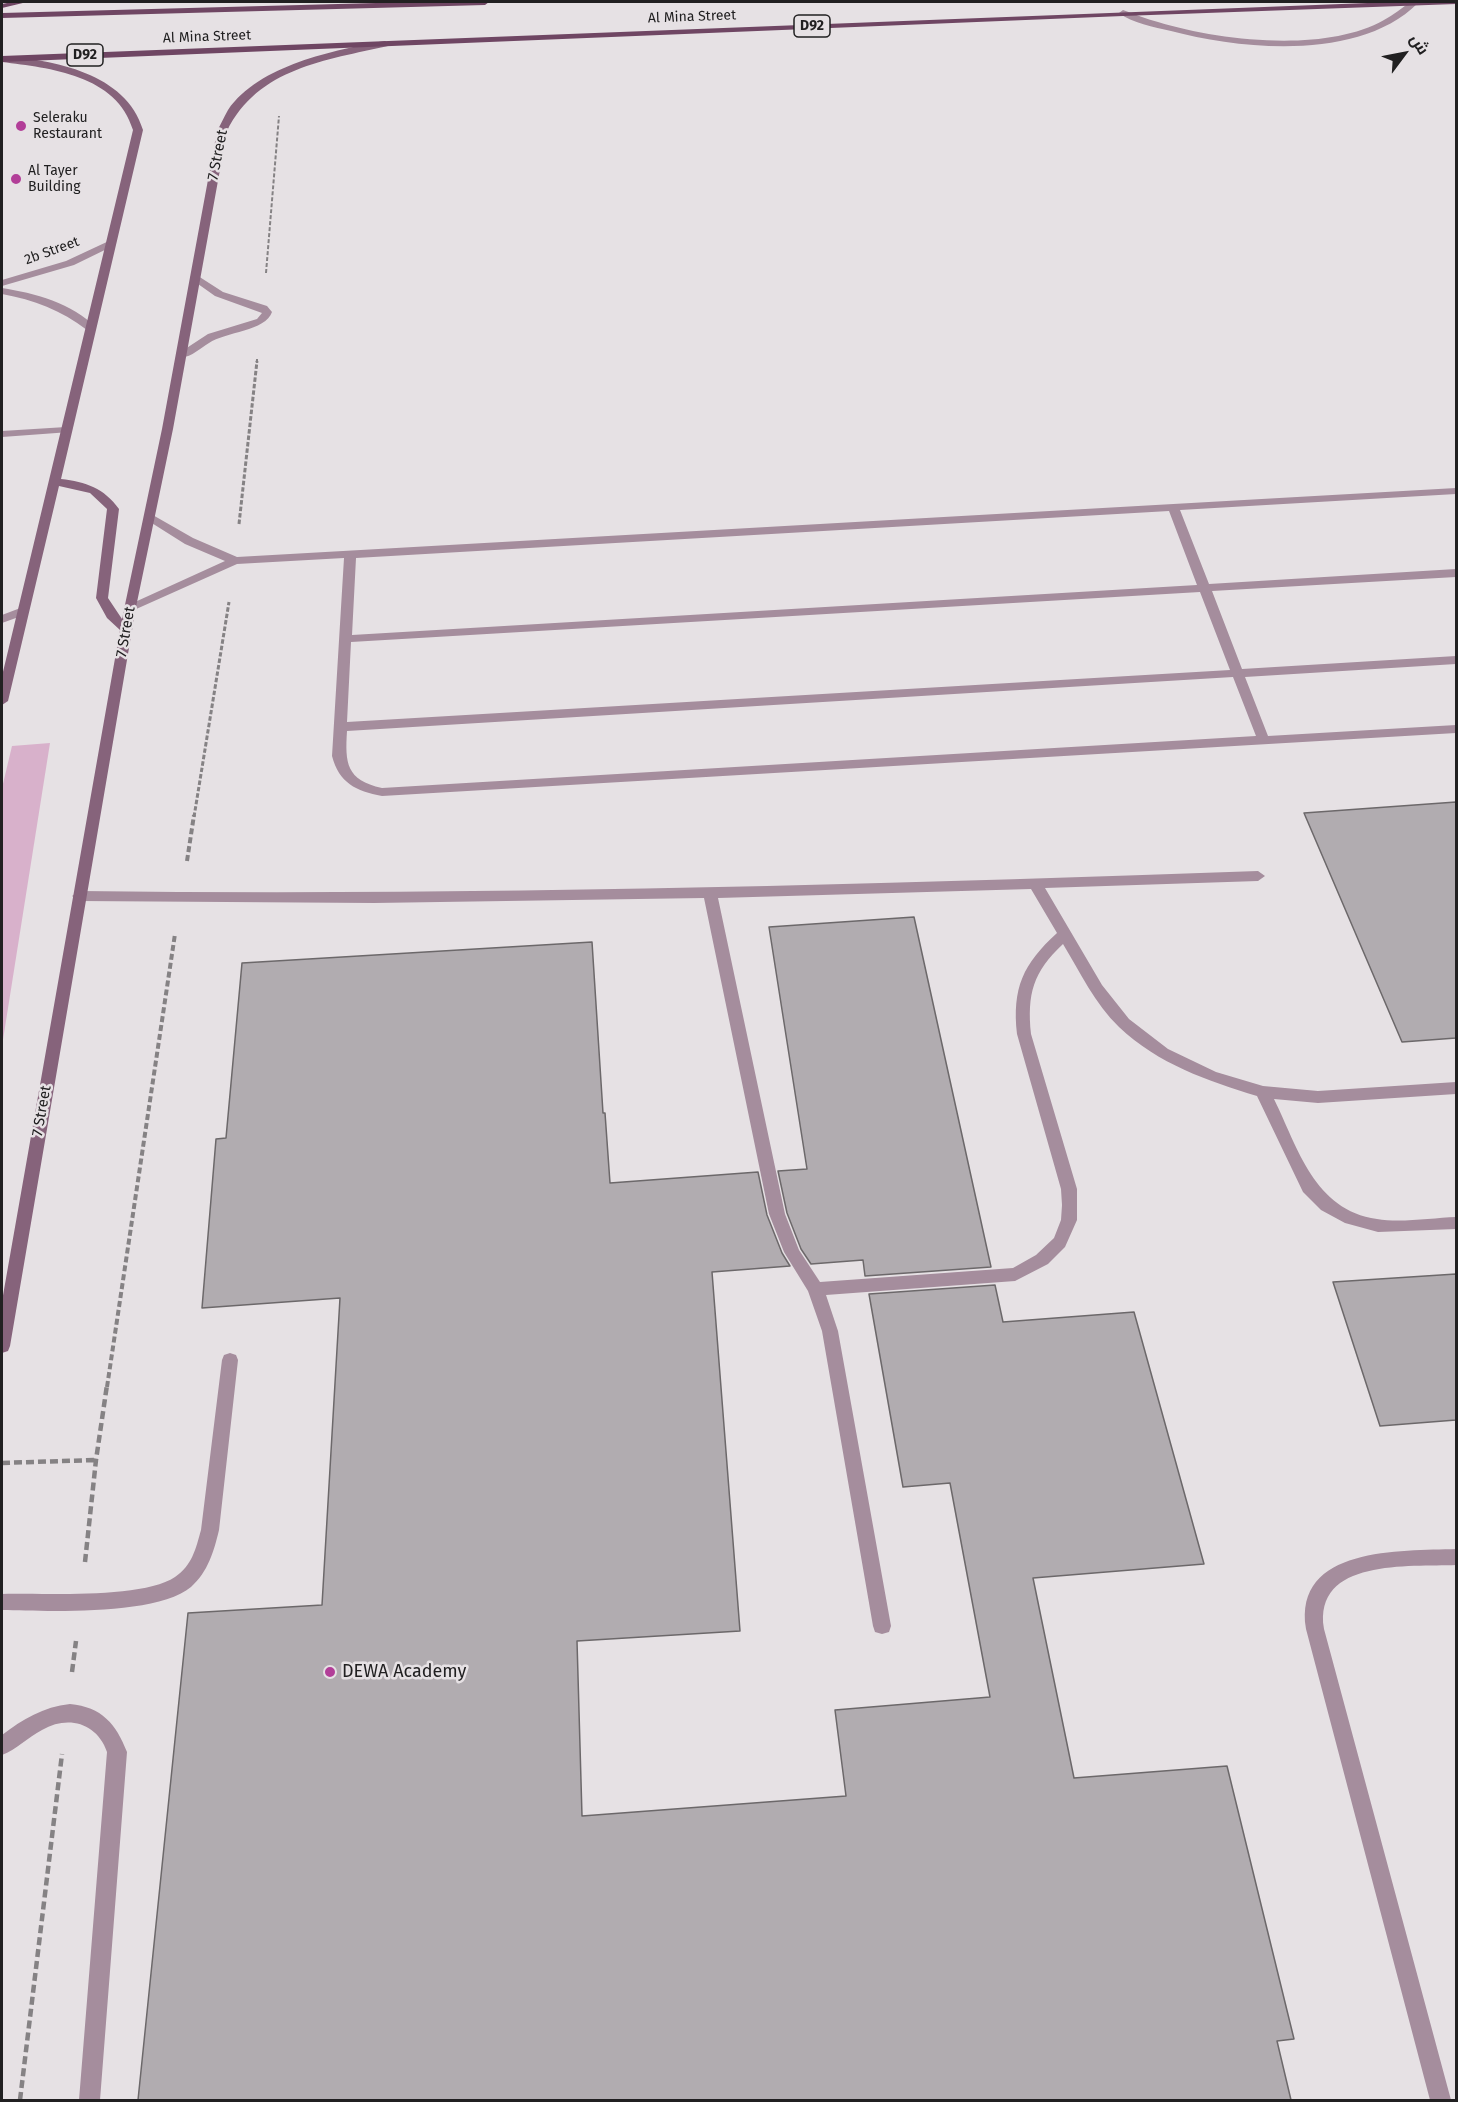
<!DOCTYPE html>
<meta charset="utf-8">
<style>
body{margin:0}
#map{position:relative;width:1458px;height:2102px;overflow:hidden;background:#e6e1e4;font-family:"Fira Sans",Cairo,sans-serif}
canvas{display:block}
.frame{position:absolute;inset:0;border:3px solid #212021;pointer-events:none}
.north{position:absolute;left:1374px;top:24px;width:60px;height:60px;-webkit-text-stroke:4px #e6e1e4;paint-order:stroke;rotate:58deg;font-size:16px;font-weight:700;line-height:24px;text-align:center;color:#212021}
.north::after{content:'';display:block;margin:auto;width:21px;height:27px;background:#212021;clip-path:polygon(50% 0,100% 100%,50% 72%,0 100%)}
</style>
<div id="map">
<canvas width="1458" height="2102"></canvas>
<div class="frame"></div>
<div class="north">ش</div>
</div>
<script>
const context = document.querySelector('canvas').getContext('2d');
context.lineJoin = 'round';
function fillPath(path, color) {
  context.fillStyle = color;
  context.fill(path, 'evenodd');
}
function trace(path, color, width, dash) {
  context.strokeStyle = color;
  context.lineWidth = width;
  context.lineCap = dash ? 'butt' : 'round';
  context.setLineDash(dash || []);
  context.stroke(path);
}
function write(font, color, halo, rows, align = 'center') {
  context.font = font + ' "Fira Sans",sans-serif';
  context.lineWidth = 5;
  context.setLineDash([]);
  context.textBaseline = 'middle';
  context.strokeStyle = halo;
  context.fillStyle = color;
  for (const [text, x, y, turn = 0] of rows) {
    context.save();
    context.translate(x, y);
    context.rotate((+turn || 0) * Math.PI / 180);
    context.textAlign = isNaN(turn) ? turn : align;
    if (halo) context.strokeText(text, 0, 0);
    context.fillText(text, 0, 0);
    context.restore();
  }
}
const green = new Path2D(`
 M 50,743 L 2,1046 L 2,788 L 12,746 Z`);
const building = new Path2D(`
 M 1456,802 L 1456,1038 L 1402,1042 L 1304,813 Z
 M 914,917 L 991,1267 L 865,1276 L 863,1260 L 811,1264 L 801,1249 L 787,1213 L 778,1171 L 807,1169 L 769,927 Z
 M 592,942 L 603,1113 L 605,1113 L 610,1183 L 758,1172 L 767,1215 L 782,1253 L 790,1266 L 712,1272 L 740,1631 L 577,1641 L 582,1816 L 846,1796 L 835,1710 L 990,1697 L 950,1483 L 903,1487 L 869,1294 L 995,1285 L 1003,1322 L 1134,1312 L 1204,1564 L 1033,1578 L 1074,1778 L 1227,1766 L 1294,2039 L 1277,2041 L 1291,2100 L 138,2100 L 188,1613 L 322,1605 L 340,1298 L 202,1308 L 216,1139 L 226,1138 L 242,963 Z
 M 1456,1274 L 1456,1420 L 1380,1426 L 1333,1282 Z`);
const pathFar3 = new Path2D(`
 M 266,273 L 279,116
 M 257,363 L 257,358`);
const pathFar2 = new Path2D(`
 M 239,524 L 257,361
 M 194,817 L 229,602`);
const pathFar1 = new Path2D(`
 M 187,861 L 194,815
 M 107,1387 L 175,934`);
const path = new Path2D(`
 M 2,1463 L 96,1460
 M 85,1562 L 96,1460 L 107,1385
 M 72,1672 L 76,1641
 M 20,2100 L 62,1754`);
const service = new Path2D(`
 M 1410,2 L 1418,3 C 1360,61 1243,50 1171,31 C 1154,27 1132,23 1119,13 L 1123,10 C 1135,14 1146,19 1158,22 C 1220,41 1326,53 1384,20 C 1393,15 1402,8 1410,2 Z
 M 195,274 L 223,292 L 267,306 L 272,312 C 266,331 225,332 209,343 C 200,348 190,359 179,357 L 179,353 L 208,334 L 257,319 L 262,313 L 215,296 L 191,279 L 190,277 Z
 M 1456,488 L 1456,494 L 1180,510 L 1209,584 L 1456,569 L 1456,577 L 1212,591 L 1242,669 L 1456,656 L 1456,664 L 1245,677 L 1268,736 L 1456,725 L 1456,733 L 382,796 C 356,791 339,783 332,756 L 344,558 L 237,564 L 134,610 L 126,610 L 124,607 L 225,561 L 185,544 L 147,520 L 147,516 L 151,514 L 193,538 L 237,557 ZM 1169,511 L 1197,585 L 352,635 L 356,558 ZM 1200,592 L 1230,670 L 347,722 L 351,642 ZM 1233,677 L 1256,736 L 382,788 C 346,780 345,763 347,731 Z
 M 23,607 L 27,608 L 29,611 L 27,614 L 2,623 L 2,615 Z
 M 1258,871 L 1265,876 L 1258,881 L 1045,888 L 1102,985 L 1129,1019 L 1168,1049 L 1216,1072 L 1263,1086 L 1318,1091 L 1456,1082 L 1456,1094 L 1318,1103 L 1274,1099 C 1298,1148 1314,1210 1377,1219 C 1400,1223 1432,1218 1456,1217 L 1456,1229 L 1378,1232 L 1345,1223 L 1321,1210 L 1303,1192 L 1257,1096 C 1208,1081 1158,1064 1119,1027 C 1095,1004 1080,972 1063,944 C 1033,972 1027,994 1031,1034 L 1077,1189 L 1077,1220 L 1065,1247 L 1048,1264 L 1015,1281 L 826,1295 L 838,1331 L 891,1626 L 889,1632 L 882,1634 L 875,1632 L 873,1626 L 822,1331 L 808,1291 L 784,1252 L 769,1214 L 704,898 L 374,903 L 79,901 L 72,896 L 79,891 C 472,896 865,885 1258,871 ZM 1031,889 L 1057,933 C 1023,964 1012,988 1017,1034 L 1061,1189 L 1062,1205 L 1061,1220 L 1054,1238 L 1036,1255 L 1013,1268 L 820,1282 L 799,1250 L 785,1214 L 718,898 Z
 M 230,1353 L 236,1355 L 238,1360 L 219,1530 C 214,1551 208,1572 191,1587 C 157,1616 46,1611 2,1610 L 2,1594 C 43,1593 143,1599 175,1577 C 192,1566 196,1548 201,1530 L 222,1360 L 224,1355 Z
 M 1456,1549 L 1456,1565 C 1409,1567 1313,1558 1324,1629 L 1451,2100 L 1430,2100 L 1306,1629 C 1293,1546 1401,1551 1456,1549 Z
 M 70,1704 C 102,1707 116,1724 127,1752 L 100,2100 L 79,2100 L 107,1752 C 97,1723 68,1715 42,1730 C 28,1737 16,1750 2,1755 L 2,1735 C 23,1719 43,1707 70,1704 Z`);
const minor = new Path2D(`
 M 111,240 L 116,243 L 115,245 L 74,265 L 2,286 L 2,280 L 66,261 Z
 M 2,288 C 34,293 73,303 96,328 L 91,331 L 87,330 C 61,310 34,300 2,294 Z
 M 66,427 L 70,428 L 70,432 L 2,437 L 2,431 Z`);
const secondary = new Path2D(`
 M 385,41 L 389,44 L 388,46 C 326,60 258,68 227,131 L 173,429 L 136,607 L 10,1346 L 8,1351 L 2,1353 L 2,1301 L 120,630 L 107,618 L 96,598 L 107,509 L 90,493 L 59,486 L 8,701 L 2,705 L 2,676 L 133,130 C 117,75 50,68 2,62 L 2,56 C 54,60 126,73 143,130 L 61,479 C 86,482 104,488 119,509 L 108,598 L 122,619 L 162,429 L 217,131 C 221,124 224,117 228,110 C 259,65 334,50 385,41 Z`);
const primary = new Path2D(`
 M 12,2 L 27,2 L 2,8 L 2,4 Z
 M 413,2 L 489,2 L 485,5 L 2,18 L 2,13 Z
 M 1393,2 L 1456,2 L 1456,4 L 1123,16 L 2,62 L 2,56 Z`);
const markers = [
 [21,126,6,"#b23e98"],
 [16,179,6,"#b23e98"],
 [330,1672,6,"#b23e98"]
];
const farStreetnames = [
 ["Al Mina Street",692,17,-2],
 ["Al Mina Street",207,37,-2],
 ["2b Street",52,251,-20]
];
const shields = [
 [812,26,36],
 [85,55,36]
];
const shieldNames = [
 ["D92",812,26],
 ["D92",85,55]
];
const farPoinames = [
 ["Seleraku",33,118],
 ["Restaurant",33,134],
 ["Al Tayer",28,171],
 ["Building",28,187]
];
const streetNames = [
 ["7 Street",218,155,-79],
 ["7 Street",126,632,-80],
 ["7 Street",42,1111,-80]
];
const nearPoinames = [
 ["DEWA Academy",342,1672]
];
fillPath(green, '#d8b1cb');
fillPath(building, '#b1acb0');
trace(building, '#6c686a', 1.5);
trace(pathFar3, '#858284', 2, [4, 2]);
trace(pathFar2, '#858284', 3, [4.5, 2]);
trace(pathFar1, '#858284', 4, [6, 3]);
trace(path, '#858284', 4.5, [8, 4]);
fillPath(service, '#a58d9d');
fillPath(minor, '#a58d9d');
fillPath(secondary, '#86637b');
fillPath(primary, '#6f4663');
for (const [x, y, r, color] of markers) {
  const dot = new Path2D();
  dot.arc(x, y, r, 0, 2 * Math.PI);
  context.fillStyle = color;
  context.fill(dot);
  trace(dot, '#e6e1e4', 2);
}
write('14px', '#212021', '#e6e1e4', farStreetnames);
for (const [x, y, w] of shields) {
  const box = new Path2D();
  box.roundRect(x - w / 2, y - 11, w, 22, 4.5);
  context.fillStyle = '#e6e1e4';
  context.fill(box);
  trace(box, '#212021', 1.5);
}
write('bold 14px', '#212021', null, shieldNames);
write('14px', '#212021', '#e6e1e4', farPoinames, 'left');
write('15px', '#212021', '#e6e1e4', streetNames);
write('18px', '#212021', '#e6e1e4', nearPoinames, 'left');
</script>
